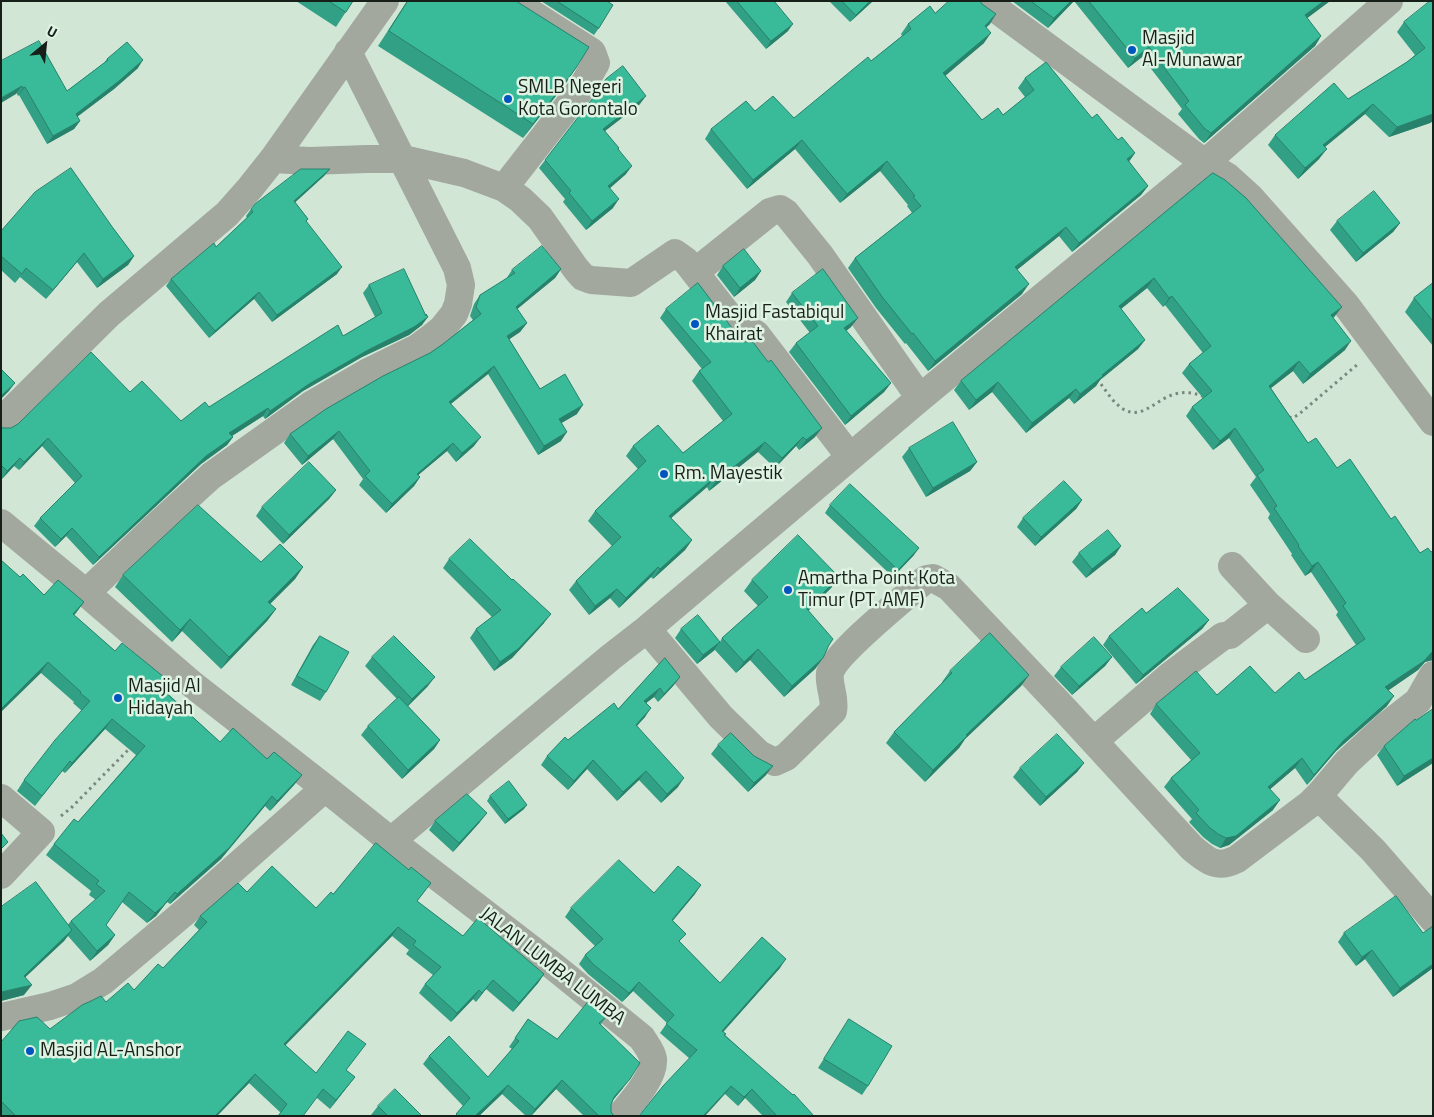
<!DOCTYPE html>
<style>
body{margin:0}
#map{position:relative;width:1434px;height:1117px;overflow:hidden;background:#d2e6d6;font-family:"Titillium Web",sans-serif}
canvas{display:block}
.frame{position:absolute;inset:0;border:2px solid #171f19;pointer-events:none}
.north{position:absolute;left:20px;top:20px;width:50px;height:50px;-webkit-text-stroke:4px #dff3e3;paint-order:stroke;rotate:28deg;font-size:14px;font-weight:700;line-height:20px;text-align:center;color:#171f19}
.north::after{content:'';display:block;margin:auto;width:18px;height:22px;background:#171f19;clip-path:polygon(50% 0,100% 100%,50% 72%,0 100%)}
</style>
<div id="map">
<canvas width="1434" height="1117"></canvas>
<div class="frame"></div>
<div class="north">U</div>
</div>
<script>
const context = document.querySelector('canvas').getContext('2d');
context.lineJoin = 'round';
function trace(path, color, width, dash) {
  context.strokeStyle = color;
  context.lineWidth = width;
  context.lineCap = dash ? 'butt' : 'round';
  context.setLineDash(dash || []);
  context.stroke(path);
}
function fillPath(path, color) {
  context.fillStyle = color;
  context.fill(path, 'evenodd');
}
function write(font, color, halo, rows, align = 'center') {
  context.font = font + ' "Titillium Web",sans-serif';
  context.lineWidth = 5;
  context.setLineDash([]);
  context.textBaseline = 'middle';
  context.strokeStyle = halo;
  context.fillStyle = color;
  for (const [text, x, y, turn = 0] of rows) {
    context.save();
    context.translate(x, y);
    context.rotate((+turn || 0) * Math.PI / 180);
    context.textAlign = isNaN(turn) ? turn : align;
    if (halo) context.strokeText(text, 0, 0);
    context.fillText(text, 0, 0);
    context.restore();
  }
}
const path = new Path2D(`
 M 1097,379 C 1104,387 1110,399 1119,406 C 1140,424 1155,399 1175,394 C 1186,391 1195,393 1205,397
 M 1289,417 L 1292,418 L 1298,415 L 1358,364
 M 61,816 L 71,808 L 131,747`);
const minor = new Path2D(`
 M 985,1 L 1205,163 L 1228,177 L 1250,197 L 1346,305 L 1433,422
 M 273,159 L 309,161 L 367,159 L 403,159 L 464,173 L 504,188 L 520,199 L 540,218 L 576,269 L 583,277 L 591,280 L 631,283 L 675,253 L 686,261 L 736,325 L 744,337 L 756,334 L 850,457
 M 504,188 L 581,89 L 596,63 L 592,52 L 512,1
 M 695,272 L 770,212 L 780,209 L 786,213 L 820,255 L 920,398
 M 1,421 L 109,314 L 227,214 L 250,188 L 273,159 L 385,1
 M 1,523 L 86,593 L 193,685 L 325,788 L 391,841 L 547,961 L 642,1038 C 646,1045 652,1051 653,1059 C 655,1077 631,1103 620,1116
 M 1232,566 L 1268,605
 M 86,593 L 154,528 L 211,476 L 311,405 L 370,371 L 417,348 L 432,337 L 442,329 L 454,314 L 458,304 L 461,285 L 457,268 L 348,52
 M 647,629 L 721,717 L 759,754 L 775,762 L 786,757 L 833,711 C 836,698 828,685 830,673 C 835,653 908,595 926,579 L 933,578 L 949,587 L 1067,712 L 1192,848 C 1207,860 1216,870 1237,859 L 1310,804 L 1319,795 L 1327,805 L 1373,850 L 1433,919
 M 1094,741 L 1171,675 L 1223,636 L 1230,635 L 1268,605 L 1306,639
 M 1319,795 L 1347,762 L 1386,726 L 1418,701 L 1433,675
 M 1,798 L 41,832 L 1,875
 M 391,841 L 611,657 L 647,629 L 920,398 L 1205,163 L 1389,1
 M 1,1017 L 50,1006 L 77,997 L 103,981 L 186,911 L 325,788`);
const wall = new Path2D(`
 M 296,1 L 353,1 L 336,27 Z
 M 407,1 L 516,1 L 566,83 L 523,138 L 378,46 Z
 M 541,1 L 607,1 L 599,28 L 594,35 Z
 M 725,1 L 774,1 L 788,31 L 766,49 Z
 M 829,1 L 873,1 L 850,22 Z
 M 1012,1 L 1074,1 L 1048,28 Z
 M 1074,1 L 1330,1 L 1307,18 L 1321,36 L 1315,46 L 1204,143 L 1199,139 L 1178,114 L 1182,109 L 1142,57 L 1128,68 Z
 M 1433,1 L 1433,121 L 1430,123 L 1389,137 L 1365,114 L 1325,147 L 1319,159 L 1298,179 L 1268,145 L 1275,135 L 1348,99 L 1407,62 L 1415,55 L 1397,32 L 1404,22 Z
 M 935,13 L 990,24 L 986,27 L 984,43 L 945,75 L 982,120 L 1003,115 L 1025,97 L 1018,88 L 1025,78 L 1092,118 L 1135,153 L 1129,162 L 1148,186 L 1141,195 L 1072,252 L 1059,236 L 1017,270 L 1022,294 L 928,371 L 906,343 L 905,344 L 876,308 L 848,268 L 855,258 L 912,213 L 907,206 L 908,205 L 880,171 L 840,203 L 795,149 L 747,189 L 705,139 L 711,129 L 755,111 L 794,118 L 871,61 L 902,36 L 901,34 L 908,24 Z
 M 107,59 L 138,68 L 114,89 L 77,117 L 80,121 L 74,129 L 47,144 L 19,95 L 18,96 L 1,61 L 67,91 L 104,63 Z
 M 606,79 L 640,104 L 605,131 L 618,149 L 626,174 L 610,188 L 613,208 L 586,230 L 563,202 L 565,199 L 539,168 L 596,95 Z
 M 330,169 L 324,176 L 295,202 L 308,219 L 306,222 L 337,274 L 272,322 L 254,299 L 209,338 L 166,286 L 171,279 L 216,247 L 247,218 L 246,216 L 251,209 Z
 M 1213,173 L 1335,316 L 1333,318 L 1345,350 L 1303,384 L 1293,371 L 1271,388 L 1308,443 L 1391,519 L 1420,553 L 1431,552 L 1433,551 L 1433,660 L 1425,662 L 1418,670 L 1388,690 L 1387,706 L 1336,751 L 1307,785 L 1295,768 L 1270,789 L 1273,810 L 1229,845 L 1220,848 L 1212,844 L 1203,837 L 1189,822 L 1192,819 L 1164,787 L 1171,778 L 1191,760 L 1150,714 L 1156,704 L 1217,695 L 1275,693 L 1305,680 L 1356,645 L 1336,615 L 1338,612 L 1311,572 L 1305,576 L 1291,555 L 1292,554 L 1268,518 L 1270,514 L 1250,485 L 1256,477 L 1229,438 L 1213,450 L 1186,416 L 1192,407 L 1203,398 L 1182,373 L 1189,364 L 1203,353 L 1165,305 L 1163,307 L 1147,288 L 1121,309 L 1145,340 L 1138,349 L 1100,380 L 1096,386 L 1074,404 L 1069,398 L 1026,433 L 992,392 L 969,410 L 954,390 L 961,381 Z
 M 1337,221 L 1400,223 L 1393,232 L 1356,262 L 1330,230 Z
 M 113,228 L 134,256 L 128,265 L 97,288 L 77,262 L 46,299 L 20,277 L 15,283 L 1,270 L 1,231 Z
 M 723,266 L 761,271 L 755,280 L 734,297 L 717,275 Z
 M 561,269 L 555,278 L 517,309 L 527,323 L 520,332 L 509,339 L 540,389 L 577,414 L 561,423 L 561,441 L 538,455 L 488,374 L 451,404 L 474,446 L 456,462 L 447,451 L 418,475 L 420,477 L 414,486 L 386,513 L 359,485 L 363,479 L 333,439 L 302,465 L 284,443 L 290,434 L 430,353 L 443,344 L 473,320 L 470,316 L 474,304 L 480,295 L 506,279 L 512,270 Z
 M 1433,283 L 1433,346 L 1405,312 L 1414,298 Z
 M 369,285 L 425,315 L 426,314 L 422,325 L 409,335 L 362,357 L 303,391 L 265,419 L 263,416 L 232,436 L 233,437 L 227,445 L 201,464 L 93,565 L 66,536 L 55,547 L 34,526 L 40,518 L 75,483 L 42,446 L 19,470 L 14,466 L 2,479 L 1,478 L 1,427 L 3,428 L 11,428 L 130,392 L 181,421 L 209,407 L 343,336 L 375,317 L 363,293 Z
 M 792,293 L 851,327 L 846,331 L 891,383 L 884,392 L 845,425 L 789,352 L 796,343 L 810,333 L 786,302 Z
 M 666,309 L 815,437 L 799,450 L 796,446 L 775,468 L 758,452 L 709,491 L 707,487 L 671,518 L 692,540 L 685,550 L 653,579 L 651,577 L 619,608 L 610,598 L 589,615 L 569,590 L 576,581 L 612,546 L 588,521 L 595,511 L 638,469 L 626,456 L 633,446 L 683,453 L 723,421 L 692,381 L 699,371 L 702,369 L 660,318 Z
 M 909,448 L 977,462 L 970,471 L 926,497 L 902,457 Z
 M 336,490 L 329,499 L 283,544 L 256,516 L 262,507 Z
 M 1082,500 L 1076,509 L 1035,546 L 1017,527 L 1023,518 Z
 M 830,505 L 914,555 L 893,577 L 825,513 Z
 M 1121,546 L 1115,555 L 1086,578 L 1072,562 L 1079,553 Z
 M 449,559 L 512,580 L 544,623 L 512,658 L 494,671 L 470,638 L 476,629 L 492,617 L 443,568 Z
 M 303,567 L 295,579 L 270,604 L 276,609 L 267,621 L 221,669 L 182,631 L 172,642 L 115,587 L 123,575 Z
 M 20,577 L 44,595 L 84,602 L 74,615 L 115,651 L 164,690 L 220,742 L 267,759 L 302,775 L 294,785 L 270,811 L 265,806 L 221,859 L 170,904 L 167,902 L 156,916 L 147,923 L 122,902 L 106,925 L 115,935 L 108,945 L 90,961 L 68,936 L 64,941 L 25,977 L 24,995 L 1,1001 L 71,921 L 96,900 L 89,895 L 91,891 L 46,855 L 54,844 L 78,822 L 136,755 L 105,729 L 65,773 L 62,771 L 35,806 L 17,791 L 24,780 L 82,711 L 73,703 L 74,702 L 41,673 Z
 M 839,577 L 831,588 L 808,611 L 828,647 L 823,658 L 815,669 L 784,697 L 750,660 L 736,673 L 715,650 L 697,664 L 675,638 L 681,629 L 720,642 L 722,638 L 758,606 L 744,591 L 752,580 Z
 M 1146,613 L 1209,620 L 1202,629 L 1136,684 L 1103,645 L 1109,636 Z
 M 320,636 L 326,692 L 320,701 L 291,685 L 313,645 Z
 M 372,657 L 428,686 L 408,706 L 440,740 L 434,749 L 402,779 L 361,735 L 368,726 L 397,699 L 365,666 Z
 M 1112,657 L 1105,666 L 1072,695 L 1054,676 L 1061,667 Z
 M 665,658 L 674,685 L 658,702 L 654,697 L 646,703 L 645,717 L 637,726 L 678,787 L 661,803 L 639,780 L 617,801 L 587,769 L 568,790 L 541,765 L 547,756 L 568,740 L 618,709 Z
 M 950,671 L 1029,675 L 1021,686 L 965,739 L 959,748 L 925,782 L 886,743 L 894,732 L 942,683 L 942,682 Z
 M 1416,720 L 1433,763 L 1397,786 L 1377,755 L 1384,746 Z
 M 718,745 L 766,775 L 748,792 L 711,754 Z
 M 1084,763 L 1077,772 L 1040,806 L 1013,777 L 1020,768 Z
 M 490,796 L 524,809 L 505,824 L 487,801 Z
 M 435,821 L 480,822 L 453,852 L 429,830 Z
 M 409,870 L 431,883 L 417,901 L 463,936 L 544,974 L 538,983 L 513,1012 L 486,989 L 476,1002 L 473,999 L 451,1022 L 419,993 L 425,984 L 433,975 L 406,954 L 409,950 L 392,936 L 285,1045 L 316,1073 L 359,1053 L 346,1070 L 355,1077 L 330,1109 L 317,1098 L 281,1113 L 249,1083 L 217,1116 L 1,1116 L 1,1042 L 50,1029 L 106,1002 L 134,990 L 163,968 L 199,930 L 194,925 L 200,916 L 247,892 L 316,908 L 333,894 Z
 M 654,893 L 695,894 L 672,920 L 680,942 L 720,983 L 780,968 L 723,1032 L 725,1035 L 814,1116 L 763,1116 L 745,1098 L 738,1106 L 725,1094 L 689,1058 L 660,1033 L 667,1023 L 633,991 L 622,1002 L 588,974 L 579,964 L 585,955 L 595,946 L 565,917 L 571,908 Z
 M 1344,933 L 1433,968 L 1393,997 L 1365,959 L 1356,966 L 1338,942 Z
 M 607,1016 L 601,1024 L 623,1088 L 613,1100 L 611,1105 L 611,1112 L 614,1116 L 584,1116 L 556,1089 L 531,1116 L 526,1116 L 502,1094 L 479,1116 L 455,1116 L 463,1106 L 423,1064 L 429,1056 L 488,1077 L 512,1049 L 509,1047 L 528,1019 L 557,1039 Z
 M 849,1019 L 868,1086 L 862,1095 L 818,1068 Z
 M 378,1106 L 422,1116 L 372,1116 L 371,1115 Z`);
const shadedWall = new Path2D(`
 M 870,1 L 873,1 L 850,22 L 856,15 Z
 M 1071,1 L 1074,1 L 1048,28 L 1054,18 Z
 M 1324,1 L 1330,1 L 1298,25 L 1305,15 Z
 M 996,14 L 990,24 L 978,35 L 985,26 Z
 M 793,24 L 788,31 L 766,49 L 771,41 Z
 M 991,33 L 984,43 L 937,83 L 943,73 Z
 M 1321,36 L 1315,46 L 1204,143 L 1211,133 Z
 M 1149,47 L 1142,57 L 1128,68 L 1135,58 Z
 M 143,60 L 138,68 L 114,89 L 70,122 L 76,114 Z
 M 576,68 L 566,83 L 523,138 L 533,124 Z
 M 22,86 L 16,94 L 1,103 L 1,98 Z
 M 25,87 L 19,95 L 18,96 L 23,88 Z
 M 646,96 L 640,104 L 597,137 L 603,129 Z
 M 1373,104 L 1365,114 L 1315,155 L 1323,145 Z
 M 1433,114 L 1433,121 L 1430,123 L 1389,137 L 1397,127 Z
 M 80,121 L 74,129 L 47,144 L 53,136 Z
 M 802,140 L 795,149 L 747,189 L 753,180 Z
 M 1327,149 L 1319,159 L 1298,179 L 1305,168 Z
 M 1135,153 L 1128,162 L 1127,159 Z
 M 887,161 L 880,171 L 840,203 L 847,194 Z
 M 632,166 L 626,174 L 602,195 L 608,186 Z
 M 330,169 L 324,176 L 289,208 L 294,201 Z
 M 1148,186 L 1141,195 L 1072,252 L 1079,243 Z
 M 619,199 L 613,208 L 586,230 L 592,221 Z
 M 1400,223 L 1393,232 L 1356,262 L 1363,253 Z
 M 1066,227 L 1059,236 L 1008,277 L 1015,267 Z
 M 84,253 L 77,262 L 46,299 L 53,290 Z
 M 134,256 L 128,265 L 97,288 L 103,279 Z
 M 342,267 L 337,274 L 272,322 L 277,315 Z
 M 561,269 L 555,278 L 510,315 L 516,307 Z
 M 761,271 L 755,280 L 734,297 L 740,288 Z
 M 1154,278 L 1147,288 L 1112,316 L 1119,306 Z
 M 1029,284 L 1022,294 L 928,371 L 935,361 Z
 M 259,292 L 254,299 L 209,338 L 215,331 Z
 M 1172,296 L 1165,305 L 1163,307 L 1169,298 Z
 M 1342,307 L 1335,316 L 1324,325 L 1331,315 Z
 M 428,317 L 422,325 L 409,335 L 362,357 L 303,391 L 265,419 L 270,411 L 309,384 L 368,350 Z
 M 858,318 L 851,327 L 838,337 L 844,328 Z
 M 527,323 L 520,332 L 501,345 L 507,336 Z
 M 1145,340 L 1138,349 L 1100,380 L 1096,386 L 1074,404 L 1080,394 L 1102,375 Z
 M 1351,341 L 1345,350 L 1303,384 L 1310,374 Z
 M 1299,361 L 1293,371 L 1262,395 L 1269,386 Z
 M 494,366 L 488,374 L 443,410 L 449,402 Z
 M 998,382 L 992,392 L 969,410 L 976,400 Z
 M 15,383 L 9,391 L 1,399 L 1,396 Z
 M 891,383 L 884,392 L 845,425 L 851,416 Z
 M 1076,389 L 1069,398 L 1026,433 L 1032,423 Z
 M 583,405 L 577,414 L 553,428 L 559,419 Z
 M 268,408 L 263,416 L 224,441 L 229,433 Z
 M 822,428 L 815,437 L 799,450 L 806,440 Z
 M 1235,428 L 1229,438 L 1213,450 L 1220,441 Z
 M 339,431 L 333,439 L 302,465 L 308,456 Z
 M 567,432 L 561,441 L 538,455 L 544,446 Z
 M 233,437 L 227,445 L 201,464 L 93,565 L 99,557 L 206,456 Z
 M 481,437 L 474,446 L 456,462 L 462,453 Z
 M 803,437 L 796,446 L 775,468 L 782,458 Z
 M 48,438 L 42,446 L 19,470 L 24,462 Z
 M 765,442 L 758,452 L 709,491 L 716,481 Z
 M 453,443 L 447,451 L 410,482 L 417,474 Z
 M 20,458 L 14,466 L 2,479 L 7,471 Z
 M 977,462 L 970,471 L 926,497 L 933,488 Z
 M 420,477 L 414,486 L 386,513 L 392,504 Z
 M 714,478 L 707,487 L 663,525 L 669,516 Z
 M 336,490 L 329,499 L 283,544 L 289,535 Z
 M 1082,500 L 1076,509 L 1035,546 L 1041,537 Z
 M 72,528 L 66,536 L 55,547 L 61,539 Z
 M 692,540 L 685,550 L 653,579 L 660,569 Z
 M 1121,546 L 1115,555 L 1086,578 L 1092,569 Z
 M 919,548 L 914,555 L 893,577 L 898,570 Z
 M 1318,562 L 1311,572 L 1305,576 L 1312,566 Z
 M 303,567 L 295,579 L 260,614 L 268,602 Z
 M 658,567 L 651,577 L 619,608 L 626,598 Z
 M 839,577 L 831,588 L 799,620 L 807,609 Z
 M 617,589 L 610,598 L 589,615 L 595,606 Z
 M 84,602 L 76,613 L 65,624 L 73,614 Z
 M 276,609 L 267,621 L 221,669 L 229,657 Z
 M 551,614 L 544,623 L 512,658 L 494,671 L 500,662 Z
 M 190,619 L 182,631 L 172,642 L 180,630 Z
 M 1209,620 L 1202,629 L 1136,684 L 1143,675 Z
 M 720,642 L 713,651 L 697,664 L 703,655 Z
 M 758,649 L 750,660 L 736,673 L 744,662 Z
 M 1432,652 L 1433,652 L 1433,660 L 1425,662 L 1418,670 L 1379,697 L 1385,687 Z
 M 1112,657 L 1105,666 L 1072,695 L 1079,686 Z
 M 823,658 L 815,669 L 784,697 L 792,686 Z
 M 48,662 L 41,673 L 1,712 L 1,709 Z
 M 1029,675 L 1021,686 L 965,739 L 959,748 L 925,782 L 933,770 L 966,735 Z
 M 435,677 L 428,686 L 406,708 L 412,699 Z
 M 680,677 L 674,685 L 658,702 L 664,694 Z
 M 660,688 L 654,697 L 637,710 L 644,701 Z
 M 1394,696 L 1387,706 L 1336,751 L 1307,785 L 1314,775 L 1343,741 Z
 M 651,708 L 645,717 L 630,733 L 636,725 Z
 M 112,719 L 105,729 L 65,773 L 72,763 Z
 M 440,740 L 434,749 L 402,779 L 408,770 Z
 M 1302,758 L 1295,768 L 1261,797 L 1268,787 Z
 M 1433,758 L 1433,763 L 1397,786 L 1404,776 Z
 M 593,760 L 587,769 L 568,790 L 574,781 Z
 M 1084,763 L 1077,772 L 1040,806 L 1046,797 Z
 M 773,766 L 766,775 L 748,792 L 754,783 Z
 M 646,771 L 639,780 L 617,801 L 623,792 Z
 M 302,775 L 294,785 L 270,811 L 277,801 Z
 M 684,778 L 678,787 L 661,803 L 667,794 Z
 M 272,796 L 265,806 L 221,859 L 170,904 L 177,894 Z
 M 1280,800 L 1273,810 L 1229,845 L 1220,848 L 1226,838 Z
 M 527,805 L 524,809 L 505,824 L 508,819 Z
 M 487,813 L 480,822 L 453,852 L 459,843 Z
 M 701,885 L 695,894 L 666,929 L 672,920 Z
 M 175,892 L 167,902 L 156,916 L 147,923 L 155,913 Z
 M 398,927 L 392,936 L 278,1053 L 284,1044 Z
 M 72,930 L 64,941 L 16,986 L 24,976 Z
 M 115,935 L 108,945 L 90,961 L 97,951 Z
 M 1372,950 L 1365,959 L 1356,966 L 1362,957 Z
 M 786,959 L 780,968 L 716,1040 L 722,1031 Z
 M 1433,964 L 1433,968 L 1393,997 L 1400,988 Z
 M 544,974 L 538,983 L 513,1012 L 519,1003 Z
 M 493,980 L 486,989 L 476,1002 L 482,993 Z
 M 639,982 L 633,991 L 622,1002 L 629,993 Z
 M 32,985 L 24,995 L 1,1001 L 1,992 Z
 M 479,990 L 473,999 L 451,1022 L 457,1013 Z
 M 255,1074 L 249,1083 L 217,1116 L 215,1116 Z
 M 355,1077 L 348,1086 L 330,1109 L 336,1100 Z
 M 630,1079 L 623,1088 L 608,1106 L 614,1097 Z
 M 562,1080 L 556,1089 L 531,1116 L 535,1109 Z
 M 508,1085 L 502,1094 L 479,1116 L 475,1116 Z
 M 731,1086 L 725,1094 L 705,1116 L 703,1116 Z
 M 752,1089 L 745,1098 L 738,1106 L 744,1097 Z`);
const building = new Path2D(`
 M 329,1 L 353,1 L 346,12 Z
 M 408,1 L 516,1 L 589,47 L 576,68 L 533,124 L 389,31 Z
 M 557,1 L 607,1 L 613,5 L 599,28 Z
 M 737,1 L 774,1 L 793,24 L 771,41 Z
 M 842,1 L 870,1 L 856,15 Z
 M 949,1 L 980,1 L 982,4 L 996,14 L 985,26 L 991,33 L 943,73 L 982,120 L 998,108 L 1003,115 L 1034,90 L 1025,78 L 1046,62 L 1092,118 L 1097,114 L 1118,140 L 1122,137 L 1135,153 L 1127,159 L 1148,186 L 1079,243 L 1066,227 L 1015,267 L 1029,284 L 935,361 L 913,333 L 912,334 L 883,298 L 855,258 L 921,206 L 913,197 L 915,196 L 887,161 L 847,194 L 802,140 L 753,180 L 711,129 L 746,101 L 755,111 L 773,96 L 794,118 L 868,57 L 871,61 L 911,29 L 908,24 L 930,6 L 935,13 Z
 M 1031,1 L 1071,1 L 1054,18 Z
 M 1089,1 L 1324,1 L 1305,15 L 1321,36 L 1211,133 L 1205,129 L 1185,105 L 1189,101 L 1149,47 L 1135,58 Z
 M 1430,1 L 1433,1 L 1433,114 L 1397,127 L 1373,104 L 1323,145 L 1327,149 L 1305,168 L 1275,135 L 1334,83 L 1348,99 L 1407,62 L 1425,48 L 1404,22 Z
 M 39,41 L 67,91 L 108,60 L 107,59 L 127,42 L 143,60 L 119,81 L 76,114 L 80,121 L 53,136 L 25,87 L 23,88 L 22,86 L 1,98 L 1,61 Z
 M 623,66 L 646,96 L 603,129 L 619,148 L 618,149 L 632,166 L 608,186 L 619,199 L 592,221 L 569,193 L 571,191 L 545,160 L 599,90 L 606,79 Z
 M 71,168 L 113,228 L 134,256 L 103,279 L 84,253 L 53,290 L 26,268 L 22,274 L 1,256 L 1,231 L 35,192 Z
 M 301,169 L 330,169 L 294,201 L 308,219 L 306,221 L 342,267 L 277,315 L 259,292 L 215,331 L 171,279 L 214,243 L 216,247 L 253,212 L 251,209 L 255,204 Z
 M 1213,173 L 1225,180 L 1246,198 L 1342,307 L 1331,315 L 1351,341 L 1310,374 L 1299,361 L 1269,386 L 1308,443 L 1316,438 L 1337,468 L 1350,459 L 1391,519 L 1395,516 L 1420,553 L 1428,548 L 1431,552 L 1433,551 L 1433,652 L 1432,652 L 1424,661 L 1385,687 L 1394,696 L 1343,741 L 1314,775 L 1302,758 L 1268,787 L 1280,800 L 1236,836 L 1226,838 L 1218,834 L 1209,827 L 1196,813 L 1199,810 L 1171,778 L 1200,753 L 1156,704 L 1196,671 L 1217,695 L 1250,666 L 1275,693 L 1299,672 L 1305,680 L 1365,639 L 1343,606 L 1346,603 L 1318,562 L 1312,566 L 1298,546 L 1299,545 L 1274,508 L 1277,506 L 1257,475 L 1264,470 L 1235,428 L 1220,441 L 1192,407 L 1212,391 L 1189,364 L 1211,346 L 1172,296 L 1169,298 L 1154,278 L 1119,306 L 1145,340 L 1102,375 L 1103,376 L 1080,394 L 1076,389 L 1032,423 L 998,382 L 976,400 L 961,381 Z
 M 1374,191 L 1400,223 L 1363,253 L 1337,221 Z
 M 542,246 L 561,269 L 516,307 L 527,323 L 507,336 L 540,389 L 565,374 L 583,405 L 559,419 L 567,432 L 544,446 L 494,366 L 449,402 L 481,437 L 462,453 L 453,443 L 417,474 L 420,477 L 392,504 L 365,476 L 370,471 L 339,431 L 308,456 L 290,434 L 326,409 L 383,376 L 430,353 L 443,344 L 481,314 L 476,307 L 480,295 L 515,273 L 512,270 Z
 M 744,249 L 761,271 L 740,288 L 723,266 Z
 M 404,269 L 426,316 L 426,314 L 428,317 L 414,327 L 368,350 L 309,384 L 270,411 L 268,408 L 229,433 L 233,437 L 206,456 L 99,557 L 72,528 L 61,539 L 40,518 L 82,476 L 48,438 L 24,462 L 20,458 L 7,471 L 1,465 L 1,427 L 3,428 L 11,428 L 18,424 L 91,352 L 130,392 L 142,381 L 181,421 L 205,402 L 209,407 L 338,325 L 343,336 L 382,313 L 369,285 Z
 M 823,269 L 858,318 L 844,328 L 891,383 L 851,416 L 796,343 L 818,326 L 792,293 Z
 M 698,283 L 738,336 L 745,342 L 753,342 L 768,362 L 771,360 L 822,428 L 806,440 L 803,437 L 782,458 L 765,442 L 716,481 L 714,478 L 669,516 L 692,540 L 660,569 L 658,567 L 626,598 L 617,589 L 595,606 L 576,581 L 621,537 L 595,511 L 646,461 L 633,446 L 658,425 L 683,453 L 732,414 L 699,371 L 711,362 L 666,309 Z
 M 1433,283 L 1433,321 L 1414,298 Z
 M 1,369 L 15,383 L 1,396 Z
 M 953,422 L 977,462 L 933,488 L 909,448 Z
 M 309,462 L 336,490 L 289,535 L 262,507 Z
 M 1064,481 L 1082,500 L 1041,537 L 1023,518 Z
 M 850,484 L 919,548 L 898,570 L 830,505 Z
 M 198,505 L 261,562 L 280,544 L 303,567 L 268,602 L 276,609 L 229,657 L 190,619 L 180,630 L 123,575 Z
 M 1108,530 L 1121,546 L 1092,569 L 1079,553 Z
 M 798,535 L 839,577 L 807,609 L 833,639 L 829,645 L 823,658 L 792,686 L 758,649 L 744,662 L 722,638 L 768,597 L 752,580 Z
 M 470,539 L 512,580 L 513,579 L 551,614 L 518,649 L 500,662 L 476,629 L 501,610 L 449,559 Z
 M 1,560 L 20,577 L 23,574 L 44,595 L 58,580 L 84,602 L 73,614 L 115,651 L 122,643 L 170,682 L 163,690 L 220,742 L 233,728 L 267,759 L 274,752 L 302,775 L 277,801 L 272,796 L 229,848 L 177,894 L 175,892 L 163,906 L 155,913 L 129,892 L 106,925 L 115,935 L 97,951 L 71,921 L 105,891 L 96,884 L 99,881 L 54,844 L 74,819 L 78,822 L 145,746 L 112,719 L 72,763 L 70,761 L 42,796 L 24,780 L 55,740 L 90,701 L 80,693 L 81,692 L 48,662 L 1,709 Z
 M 1178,588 L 1209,620 L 1143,675 L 1109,636 L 1142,608 L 1146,613 Z
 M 698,615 L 720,642 L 703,655 L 681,629 Z
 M 990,633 L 1029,675 L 966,735 L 967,736 L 933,770 L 894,732 L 952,673 L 950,671 Z
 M 320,636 L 349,652 L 326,692 L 297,676 Z
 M 394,636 L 435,677 L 412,699 L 372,657 Z
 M 1094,637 L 1112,657 L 1079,686 L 1061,667 Z
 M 665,658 L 680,677 L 664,694 L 660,688 L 644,701 L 651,708 L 636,725 L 684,778 L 667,794 L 646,771 L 623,792 L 593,760 L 574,781 L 547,756 L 565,737 L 568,740 L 614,703 L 618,709 Z
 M 399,697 L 440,740 L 408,770 L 368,726 Z
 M 1433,709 L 1433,758 L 1404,776 L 1384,746 L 1415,719 L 1416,720 Z
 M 731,733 L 754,756 L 773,766 L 754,783 L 718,745 Z
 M 1057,734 L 1084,763 L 1046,797 L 1020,768 Z
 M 509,781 L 527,805 L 508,819 L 490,796 Z
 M 467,794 L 487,813 L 459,843 L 435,821 Z
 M 1,833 L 8,842 L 1,849 Z
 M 376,843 L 409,870 L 411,867 L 431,883 L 417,901 L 463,936 L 478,918 L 544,974 L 519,1003 L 493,980 L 482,993 L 479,990 L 457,1013 L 425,984 L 441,967 L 413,945 L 416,941 L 398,927 L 284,1044 L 316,1073 L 348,1031 L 366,1044 L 346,1070 L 355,1077 L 336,1100 L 323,1089 L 303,1116 L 278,1116 L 287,1104 L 255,1074 L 215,1116 L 16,1116 L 1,1101 L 1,1042 L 19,1021 L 37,1017 L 50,1029 L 82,1005 L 91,1001 L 101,996 L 106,1002 L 128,983 L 134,990 L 158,964 L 163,968 L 207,922 L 200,916 L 238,883 L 247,892 L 272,866 L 316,908 L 331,892 L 333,894 Z
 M 619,860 L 654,893 L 678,866 L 701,885 L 672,920 L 686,934 L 679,941 L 720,983 L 762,937 L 786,959 L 722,1031 L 726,1034 L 724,1035 L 793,1095 L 794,1094 L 814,1116 L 777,1116 L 752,1089 L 744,1097 L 731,1086 L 703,1116 L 639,1116 L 663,1086 L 697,1050 L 666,1024 L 674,1015 L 639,982 L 629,993 L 594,965 L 585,955 L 603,939 L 571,908 Z
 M 36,882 L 72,930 L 24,976 L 32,985 L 1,992 L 1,907 Z
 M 1396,896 L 1423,933 L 1433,926 L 1433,964 L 1400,988 L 1372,950 L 1362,957 L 1344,933 Z
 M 589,1001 L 607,1016 L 599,1023 L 640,1063 L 630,1079 L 614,1097 L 611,1105 L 611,1112 L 614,1116 L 599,1116 L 562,1080 L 535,1109 L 508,1085 L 475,1116 L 458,1116 L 456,1114 L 470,1098 L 429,1056 L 449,1036 L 488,1077 L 519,1041 L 515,1038 L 528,1019 L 557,1039 Z
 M 849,1019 L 892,1046 L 868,1086 L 824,1059 Z
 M 395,1089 L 422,1116 L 388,1116 L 378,1106 Z`);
const markers = [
 [1132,50,5,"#0056bf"],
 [508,99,5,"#0056bf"],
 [695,324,5,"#0056bf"],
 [664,474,5,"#0056bf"],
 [788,590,5,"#0056bf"],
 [118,698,5,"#0056bf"],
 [30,1051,5,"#0056bf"]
];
const poiNames = [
 ["Masjid",1142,39],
 ["Al-Munawar",1142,61],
 ["SMLB Negeri",518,88],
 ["Kota Gorontalo",518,110],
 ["Masjid Fastabiqul",705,313],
 ["Khairat",705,335],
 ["Rm. Mayestik",674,474],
 ["Amartha Point Kota",798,579],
 ["Timur (PT. AMF)",798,601],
 ["Masjid Al",128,687],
 ["Hidayah",128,709],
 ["Masjid AL-Anshor",40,1051]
];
const streetNames = [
 ["JALAN LUMBA LUMBA",552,967,38]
];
trace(path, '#79887d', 3, [2.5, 4]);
trace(minor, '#a3a89f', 28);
fillPath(wall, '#31a084');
fillPath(shadedWall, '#28826b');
fillPath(building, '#39ba99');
trace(building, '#28826b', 1);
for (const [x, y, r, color] of markers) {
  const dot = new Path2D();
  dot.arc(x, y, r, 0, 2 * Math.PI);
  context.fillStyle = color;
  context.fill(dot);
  trace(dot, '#dff3e3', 2);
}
write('19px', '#171f19', '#dff3e3', poiNames, 'left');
write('19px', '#171f19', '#dff3e3', streetNames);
</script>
